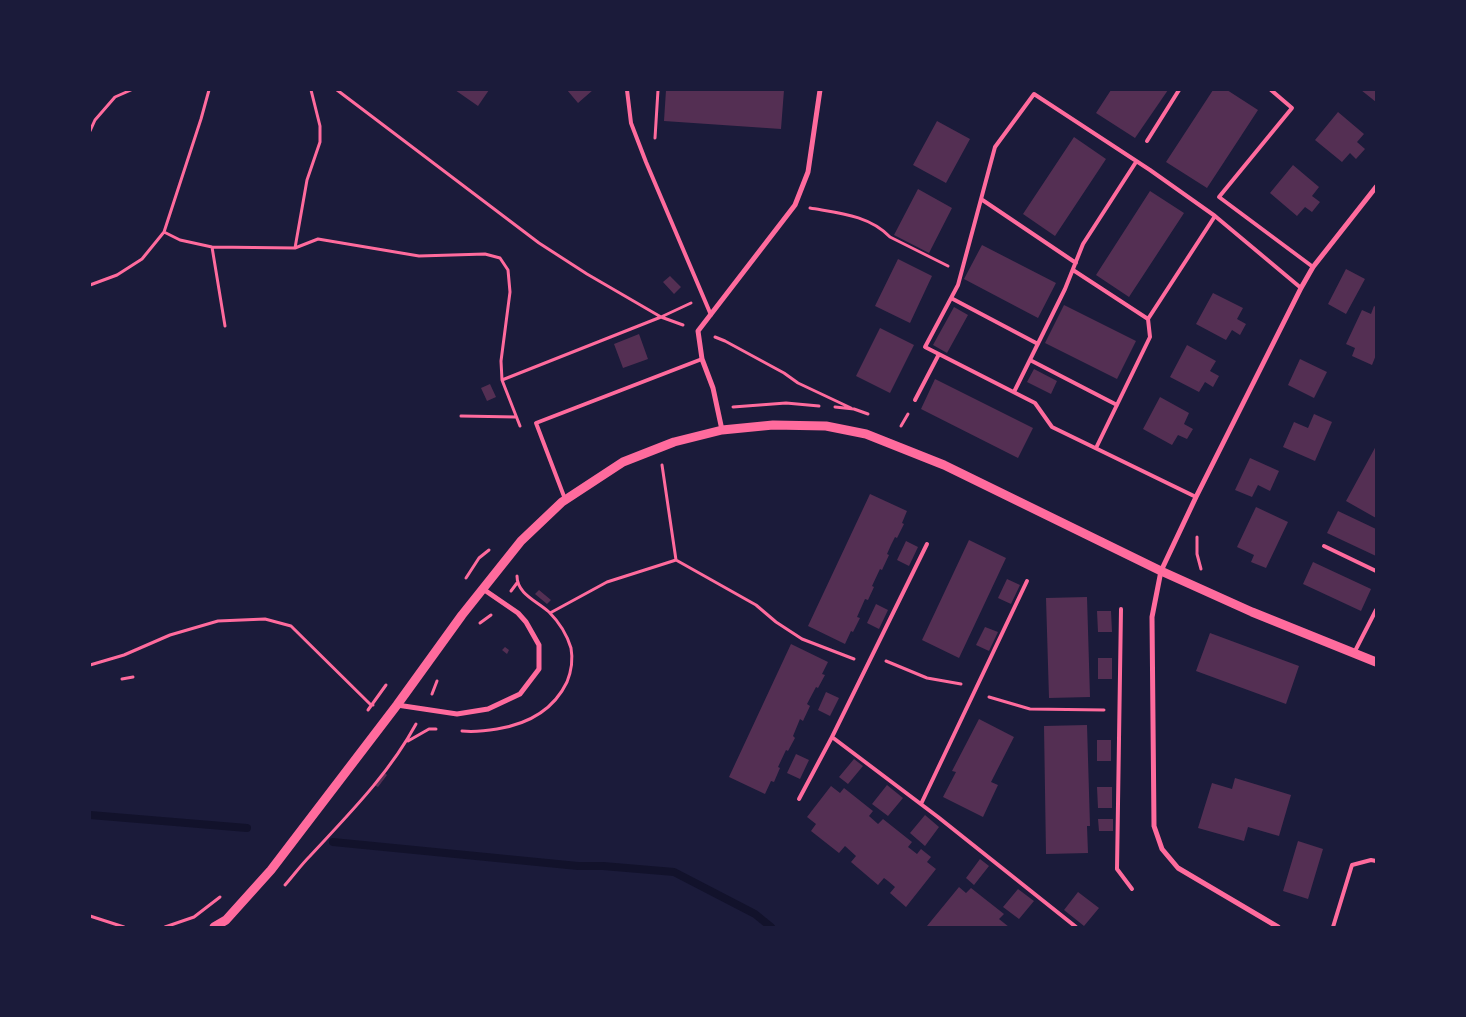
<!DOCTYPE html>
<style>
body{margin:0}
#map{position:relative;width:1466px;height:1017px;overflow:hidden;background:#1b1b3a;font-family:Poppins,sans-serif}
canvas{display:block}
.frame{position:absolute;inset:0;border:91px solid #1b1b3a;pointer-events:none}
</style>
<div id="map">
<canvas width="1466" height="1017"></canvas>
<div class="frame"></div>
</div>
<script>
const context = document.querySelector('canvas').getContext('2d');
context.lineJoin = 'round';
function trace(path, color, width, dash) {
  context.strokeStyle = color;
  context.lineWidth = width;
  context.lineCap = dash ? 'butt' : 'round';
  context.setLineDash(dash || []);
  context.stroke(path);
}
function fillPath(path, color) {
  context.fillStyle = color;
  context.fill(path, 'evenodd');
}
const stream = new Path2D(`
 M 90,815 L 247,828
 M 333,842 L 578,866 L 603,866 L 674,872 L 755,914 L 771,927`);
const building = new Path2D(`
 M 455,90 L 489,90 L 478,106 Z
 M 567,90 L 593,90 L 578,103 Z
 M 666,90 L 784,90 L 781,129 L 664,121 Z
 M 1111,90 L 1168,90 L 1135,138 L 1096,113 Z
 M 1213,90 L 1227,90 L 1258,110 L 1207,188 L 1166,162 Z
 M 1361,90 L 1376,90 L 1376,102 Z
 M 1338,112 L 1364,134 L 1357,142 L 1365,149 L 1356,159 L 1350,153 L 1342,162 L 1315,140 Z
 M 937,121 L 970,139 L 946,183 L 913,165 Z
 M 1074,137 L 1106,159 L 1055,236 L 1023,214 Z
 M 1293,165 L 1319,187 L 1312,196 L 1320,202 L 1312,212 L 1305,207 L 1297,216 L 1270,193 Z
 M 918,189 L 952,208 L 929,253 L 894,235 Z
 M 1150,191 L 1184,213 L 1129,297 L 1096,275 Z
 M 982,245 L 1056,283 L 1038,318 L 964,279 Z
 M 898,259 L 932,276 L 910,323 L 875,306 Z
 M 1346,269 L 1365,279 L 1346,314 L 1328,304 Z
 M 670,276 L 681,287 L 674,294 L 663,282 Z
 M 1213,293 L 1243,308 L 1237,319 L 1246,324 L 1240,335 L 1232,330 L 1226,340 L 1196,324 Z
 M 1064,305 L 1136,341 L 1117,379 L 1045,343 Z
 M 1374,306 L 1376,307 L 1376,355 L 1372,365 L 1352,356 L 1355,348 L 1346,344 L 1362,310 L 1371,314 Z
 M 954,307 L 968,315 L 947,353 L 933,345 Z
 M 880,328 L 914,345 L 890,393 L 856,376 Z
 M 639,334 L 648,359 L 623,368 L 614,344 Z
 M 1187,345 L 1216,361 L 1210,371 L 1219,376 L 1213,387 L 1205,382 L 1199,392 L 1170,377 Z
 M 1300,359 L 1327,372 L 1314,398 L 1288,385 Z
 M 1034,369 L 1057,381 L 1051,394 L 1027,382 Z
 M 935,379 L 1033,428 L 1018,458 L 921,409 Z
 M 490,384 L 496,397 L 487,401 L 481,388 Z
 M 1160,397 L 1189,413 L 1184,424 L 1193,429 L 1187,439 L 1178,435 L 1172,445 L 1143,429 Z
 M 1314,414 L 1332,422 L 1315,461 L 1283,447 L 1294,422 L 1308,428 Z
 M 1376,446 L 1376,518 L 1346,501 Z
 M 1250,458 L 1279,471 L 1270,491 L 1258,485 L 1252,497 L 1235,490 Z
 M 870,494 L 907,511 L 902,523 L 904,524 L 897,538 L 895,537 L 891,545 L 887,554 L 889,555 L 882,570 L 880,569 L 872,586 L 874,587 L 868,600 L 865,599 L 857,617 L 860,618 L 853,632 L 851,631 L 845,644 L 808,626 Z
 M 1256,507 L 1288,522 L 1266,568 L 1251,562 L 1254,555 L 1237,547 Z
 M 1338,511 L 1376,529 L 1376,556 L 1327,533 Z
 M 969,540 L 1006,558 L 959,658 L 922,640 Z
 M 906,541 L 918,547 L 909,566 L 897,560 Z
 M 1313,562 L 1371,589 L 1361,611 L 1303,584 Z
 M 1007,579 L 1020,585 L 1011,604 L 998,598 Z
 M 539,590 L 551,600 L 547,604 L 535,594 Z
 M 1087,597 L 1090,697 L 1049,698 L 1046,598 Z
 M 876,604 L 888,610 L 879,629 L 867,623 Z
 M 1097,611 L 1111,611 L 1112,632 L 1098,632 Z
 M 985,627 L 998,632 L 989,651 L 976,645 Z
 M 1210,633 L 1299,666 L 1286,704 L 1196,671 Z
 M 791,644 L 828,662 L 822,674 L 825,675 L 818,688 L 816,687 L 807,704 L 810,706 L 803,721 L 800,719 L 793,736 L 795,738 L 788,751 L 786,750 L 778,767 L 780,768 L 774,782 L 771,781 L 765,794 L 729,777 Z
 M 505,647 L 509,650 L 507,654 L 502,650 Z
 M 1098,658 L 1112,658 L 1112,679 L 1098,679 Z
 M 826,692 L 839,698 L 830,716 L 818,710 Z
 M 979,719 L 1014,737 L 991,782 L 998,785 L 983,817 L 943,797 L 956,772 L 952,771 Z
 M 1087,725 L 1090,826 L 1087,826 L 1088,853 L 1046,854 L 1044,726 Z
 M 1097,740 L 1111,740 L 1111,761 L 1097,761 Z
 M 796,754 L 809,760 L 800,779 L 787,773 Z
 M 854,759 L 863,766 L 848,784 L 839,777 Z
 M 384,772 L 387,775 L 378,787 L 374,785 Z
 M 1235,778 L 1291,795 L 1279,836 L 1248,827 L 1244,841 L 1198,828 L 1212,783 L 1232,789 Z
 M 887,785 L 903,798 L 888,816 L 872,804 Z
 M 831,786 L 840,793 L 844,788 L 873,811 L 869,816 L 878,824 L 883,819 L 912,842 L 908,847 L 917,854 L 921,849 L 931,857 L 927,862 L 936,869 L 906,907 L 890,893 L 895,887 L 888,881 L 884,878 L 878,885 L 851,862 L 856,856 L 845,846 L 839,853 L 811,831 L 816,824 L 807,817 Z
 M 1097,787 L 1112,787 L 1112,808 L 1098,808 Z
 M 925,815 L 939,827 L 925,846 L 910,833 Z
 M 1098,819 L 1113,819 L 1113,831 L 1099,831 Z
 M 1298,841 L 1323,849 L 1308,899 L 1283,891 Z
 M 980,859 L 989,866 L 974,885 L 966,878 Z
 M 959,887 L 966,893 L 971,888 L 1004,914 L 999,919 L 1009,927 L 929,927 L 927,926 Z
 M 1018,889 L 1034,901 L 1019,919 L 1003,907 Z
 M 1078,892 L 1099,908 L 1084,926 L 1064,910 Z`);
const path = new Path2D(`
 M 337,90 L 539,243 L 587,274 L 661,317 L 683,325
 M 90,131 L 95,120 L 115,97 L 131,90
 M 655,138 L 658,90
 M 810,208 C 838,213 869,215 890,237 L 948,266
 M 164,232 L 180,240 L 212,247 L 295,248 L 318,239 L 419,256 L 485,254 L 500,258 L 508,270 L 510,292 L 501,361 L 502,380 L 520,426
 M 212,247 L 225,326
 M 295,248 L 307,180 L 320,142 L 320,126 L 311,90
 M 90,285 L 117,275 L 142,259 L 164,232 L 201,119 L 209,90
 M 715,337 L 725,341 L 784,373 L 798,383 L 851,408
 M 502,380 L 661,317 L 691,303
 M 733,407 L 786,403 L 819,406
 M 835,407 L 854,409 L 868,414
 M 461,416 L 516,417
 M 901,426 L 908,414
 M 662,465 L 676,560 L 756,605 L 776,622 L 802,639 L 854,659
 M 1197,537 L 1197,554 L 1201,569
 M 466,578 L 479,558 L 489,550
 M 511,591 L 517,583
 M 550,613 L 607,582 L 676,560
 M 480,623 L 491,615
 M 886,661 L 927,678 L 961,684
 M 90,665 L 124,655 L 170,635 L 218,621 L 265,619 L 291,626 L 371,705 L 373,705
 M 122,679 L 133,677
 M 432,694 L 437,681
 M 989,697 L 1030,709 L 1104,710
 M 368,710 L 386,685
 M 462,731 C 473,732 485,731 497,729 C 528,724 553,711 567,682 C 571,672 573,659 571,648 C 567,635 558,621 549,612 C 537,601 517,594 517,576
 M 408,741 L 429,729 L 436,729
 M 285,885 C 293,876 301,865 310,856 C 348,815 389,774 416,724
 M 90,916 L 124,927
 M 165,927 L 194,917 L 220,897`);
const service = new Path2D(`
 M 627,90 L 631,123 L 646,162 L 711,315
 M 1271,90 L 1292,108 L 1219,197 L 1313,267
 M 1147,141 L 1179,90
 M 981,199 L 1076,263
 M 1073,270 L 1148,319
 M 951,298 L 1038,344
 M 1030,360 L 1117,405
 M 1014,392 L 1065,289 L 1083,244 L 1136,162
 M 915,400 L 939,354
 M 1096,448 L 1150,337 L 1148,319 L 1215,216
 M 1196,497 L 1052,427 L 1035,403 L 925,347 L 958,285 L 995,147 L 1034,94 L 1150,170 L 1215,216 L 1301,288
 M 565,499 L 536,423 L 702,359
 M 927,544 L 832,737 L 938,817 L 1076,927
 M 1324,546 L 1376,571
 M 1121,609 L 1117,869 L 1132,889
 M 1354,653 L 1376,610
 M 799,799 L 832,737
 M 921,804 L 1027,581
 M 1333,927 L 1352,865 L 1371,860 L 1376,861`);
const minor = new Path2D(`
 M 722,430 L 713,388 L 702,359 L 698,331 L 795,205 L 808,172 L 820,90
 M 397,705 L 457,714 L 488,709 L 520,694 L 539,669 L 539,645 L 526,622 L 518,613 L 483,589
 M 1278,927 L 1178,868 L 1162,849 L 1154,826 L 1152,617 L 1161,571 L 1196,497 L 1301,288 L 1313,267 L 1376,187`);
const tertiary = new Path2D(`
 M 214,927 L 226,920 L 271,870 L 397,705 L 462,615 L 521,541 L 562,502 L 623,462 L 674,442 L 722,430 L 773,425 L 826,426 L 866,434 L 944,465 L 1161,571 L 1252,612 L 1376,662`);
trace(stream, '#12122b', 8);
fillPath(building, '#542f53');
trace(path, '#ff6b9d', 3);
trace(service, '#ff6b9d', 4);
trace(minor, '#ff6b9d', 5);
trace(tertiary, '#ff6b9d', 9);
</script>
